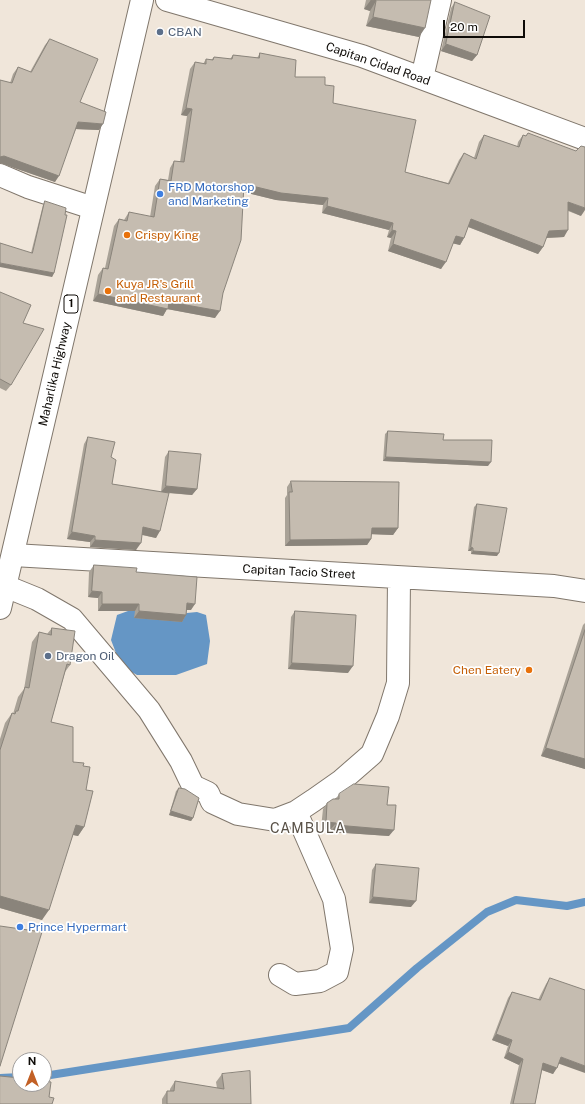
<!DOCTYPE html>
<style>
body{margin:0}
#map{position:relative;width:585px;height:1104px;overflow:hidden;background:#f0e6da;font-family:"Public Sans",sans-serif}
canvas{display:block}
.north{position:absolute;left:12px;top:1052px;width:40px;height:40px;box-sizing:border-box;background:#fff;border:1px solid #9f9d9c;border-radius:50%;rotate:0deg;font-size:11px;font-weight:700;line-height:16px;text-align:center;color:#0e0b07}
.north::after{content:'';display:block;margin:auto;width:14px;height:18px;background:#c26025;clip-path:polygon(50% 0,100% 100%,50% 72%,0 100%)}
.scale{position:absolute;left:443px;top:20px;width:82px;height:18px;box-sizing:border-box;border:2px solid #0e0b07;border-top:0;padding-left:5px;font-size:12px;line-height:14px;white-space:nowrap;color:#0e0b07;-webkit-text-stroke:3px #fff;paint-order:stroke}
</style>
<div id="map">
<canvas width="585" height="1104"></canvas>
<div class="north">N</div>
<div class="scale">20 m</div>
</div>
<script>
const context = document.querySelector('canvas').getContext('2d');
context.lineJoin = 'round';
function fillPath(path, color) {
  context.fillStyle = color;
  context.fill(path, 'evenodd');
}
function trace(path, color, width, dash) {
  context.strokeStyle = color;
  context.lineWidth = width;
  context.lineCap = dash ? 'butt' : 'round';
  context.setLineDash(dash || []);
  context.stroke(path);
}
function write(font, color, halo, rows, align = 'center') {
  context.font = font + ' "Public Sans",sans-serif';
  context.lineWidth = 3.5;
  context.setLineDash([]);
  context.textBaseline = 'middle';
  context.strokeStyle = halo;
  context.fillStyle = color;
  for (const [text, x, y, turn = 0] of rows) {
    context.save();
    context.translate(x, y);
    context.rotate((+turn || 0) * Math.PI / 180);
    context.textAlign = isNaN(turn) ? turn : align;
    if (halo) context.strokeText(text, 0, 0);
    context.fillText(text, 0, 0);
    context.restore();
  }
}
const water = new Path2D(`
 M 136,599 L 135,618 L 197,612 L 206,615 L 210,641 L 207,664 L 176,675 L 137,675 L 121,666 L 111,640 L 117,615 L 128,611 Z`);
const stream = new Path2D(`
 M 44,1076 L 349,1028 L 417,968 L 487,912 L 516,900 L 567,906 L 585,902
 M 0,1078 L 20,1077`);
const minor = new Path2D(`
 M 167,0 L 362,56 L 585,139
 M 422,78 L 440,0
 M 0,175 L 28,187 L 93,208
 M 13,555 L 554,586 L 585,591
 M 5,586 L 37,599 L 72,619 L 149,710 L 181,761 L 193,786 L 208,793 L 212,802 L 238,814 L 275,820 L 296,812 L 314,800 L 341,781 L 372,754 L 388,716 L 398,683 L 399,578
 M 280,975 L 295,984 L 320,981 L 337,972 L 342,949 L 334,899 L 296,812`);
const highway = new Path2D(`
 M 0,608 L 142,0`);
const wall = new Path2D(`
 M 366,0 L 431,0 L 419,37 L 366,26 L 370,11 L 364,9 Z
 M 455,2 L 477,55 L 472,61 L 441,51 L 451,8 Z
 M 50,39 L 80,102 L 99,130 L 76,129 L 55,182 L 0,163 L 0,80 L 10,83 L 13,74 L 18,67 L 30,72 L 45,45 Z
 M 260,53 L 295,77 L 325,85 L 333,103 L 405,172 L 448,183 L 459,160 L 464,153 L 474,158 L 479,142 L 484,135 L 517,147 L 518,142 L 523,135 L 526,136 L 528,133 L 581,216 L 568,211 L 564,237 L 546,238 L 543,247 L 538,254 L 468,227 L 464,238 L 460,245 L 453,243 L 441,269 L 388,251 L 391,238 L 387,237 L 389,230 L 322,213 L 323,205 L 276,200 L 244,192 L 215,318 L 167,309 L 163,316 L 93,301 L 98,275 L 103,268 L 105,268 L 114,226 L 119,219 L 124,220 L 129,212 L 150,217 L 155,186 L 160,179 L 168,180 L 170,168 L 174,161 L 180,162 L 187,116 L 181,115 L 190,69 L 195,62 L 203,64 L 206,59 L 211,60 L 214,57 L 230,59 L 233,55 L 257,58 Z
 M 45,201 L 54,273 L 52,277 L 31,253 L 43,205 Z
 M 0,292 L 23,323 L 11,385 L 6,391 L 0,388 Z
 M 388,431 L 443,440 L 488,466 L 383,461 L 385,434 Z
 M 88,437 L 111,457 L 112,484 L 161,492 L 165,457 L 169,451 L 197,489 L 192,495 L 167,493 L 156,538 L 142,535 L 136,550 L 90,547 L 90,542 L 67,539 L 84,444 Z
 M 291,481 L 398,528 L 393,535 L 371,534 L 371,539 L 367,545 L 285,546 L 285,498 L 287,495 L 287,487 Z
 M 477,504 L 497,556 L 471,554 L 471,551 L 468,551 L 474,507 Z
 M 94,565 L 136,572 L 191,610 L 187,610 L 186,615 L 182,622 L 134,618 L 135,611 L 98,611 L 98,598 L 88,597 L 89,572 Z
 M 295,611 L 348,673 L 288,669 L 291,617 Z
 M 585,623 L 585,769 L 541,756 L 583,625 Z
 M 52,628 L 70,665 L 65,672 L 51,722 L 73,762 L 83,766 L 86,790 L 84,827 L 78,836 L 73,835 L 42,920 L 0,908 L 0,739 L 5,723 L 12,713 L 13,714 L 18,697 L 24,689 L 32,642 L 39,632 L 47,634 Z
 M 179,788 L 193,818 L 191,821 L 169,815 L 176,791 Z
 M 339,794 L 387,805 L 389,836 L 331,832 L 331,829 L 321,828 L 323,809 L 327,803 L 336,799 Z
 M 376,864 L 411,907 L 369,903 L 372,870 Z
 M 550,978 L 558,1064 L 553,1074 L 542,1070 L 535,1104 L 510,1104 L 519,1065 L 504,1058 L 508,1046 L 492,1040 L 508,998 L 512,992 L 538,1000 L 546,984 Z
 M 222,1074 L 251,1104 L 162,1104 L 162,1099 L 167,1091 L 170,1091 L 170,1089 L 175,1081 L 217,1088 L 216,1082 Z`);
const shadedWall = new Path2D(`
 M 371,0 L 376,1 L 370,11 L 364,9 Z
 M 373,17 L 425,28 L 419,37 L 366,26 Z
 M 446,44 L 477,55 L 472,61 L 441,51 Z
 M 186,108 L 192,109 L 187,116 L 181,115 Z
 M 78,122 L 103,124 L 99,130 L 74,129 Z
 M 4,156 L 59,176 L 55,182 L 0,163 L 0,157 Z
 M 244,184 L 328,198 L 323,205 L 276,200 L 239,191 Z
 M 568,202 L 585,208 L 585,210 L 581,216 L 563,208 Z
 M 327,206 L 393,223 L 389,230 L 322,213 Z
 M 471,219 L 543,247 L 538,254 L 466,226 Z
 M 392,230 L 396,231 L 391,238 L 387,237 Z
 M 568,230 L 564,237 L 544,238 L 549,231 Z
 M 456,236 L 464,238 L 460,245 L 451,243 Z
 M 393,244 L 446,262 L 441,269 L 388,251 Z
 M 0,263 L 54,273 L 52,277 L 0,267 Z
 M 98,294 L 169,302 L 220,311 L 215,318 L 167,309 L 163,316 L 93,301 Z
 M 386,457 L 491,462 L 488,466 L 383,461 Z
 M 166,486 L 197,489 L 192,495 L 161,492 Z
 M 143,527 L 160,531 L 156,538 L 139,534 Z
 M 372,528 L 398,528 L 393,535 L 367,534 Z
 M 72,532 L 95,536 L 90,542 L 67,539 Z
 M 371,539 L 367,545 L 285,546 L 290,540 Z
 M 95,540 L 141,543 L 136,550 L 90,547 Z
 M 471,547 L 473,548 L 471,551 L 468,551 Z
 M 473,551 L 499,553 L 497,556 L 471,554 Z
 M 92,591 L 102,592 L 98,598 L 88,597 Z
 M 187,603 L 195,604 L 191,610 L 183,610 Z
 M 102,604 L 139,604 L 135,611 L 98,611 Z
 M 139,611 L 186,615 L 182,622 L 134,618 Z
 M 292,663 L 353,666 L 348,673 L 288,669 Z
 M 546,748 L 585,759 L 585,769 L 541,756 Z
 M 171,811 L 193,818 L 191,821 L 169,815 Z
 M 326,822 L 336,823 L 331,829 L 321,828 Z
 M 76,825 L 84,827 L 78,836 L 69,834 Z
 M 336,825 L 394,830 L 389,836 L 331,832 Z
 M 0,896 L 49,910 L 42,920 L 0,908 Z
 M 373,897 L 416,901 L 411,907 L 369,903 Z
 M 496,1034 L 512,1040 L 508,1046 L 492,1040 Z
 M 508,1052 L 523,1059 L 519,1065 L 504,1058 Z
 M 561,1057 L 585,1066 L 585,1073 L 557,1063 Z
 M 543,1063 L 557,1068 L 553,1074 L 539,1069 Z`);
const building = new Path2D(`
 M 371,0 L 431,0 L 425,28 L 373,17 L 376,1 Z
 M 455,2 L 490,16 L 477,55 L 446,44 Z
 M 50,39 L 98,59 L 80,102 L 106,112 L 103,124 L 78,122 L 59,176 L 4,156 L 0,157 L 0,80 L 12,83 L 18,67 L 31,72 Z
 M 260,53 L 296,60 L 295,77 L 325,77 L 325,85 L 334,86 L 333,103 L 416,120 L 405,172 L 449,184 L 464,153 L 476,159 L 484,135 L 519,147 L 523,135 L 526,136 L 528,133 L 576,151 L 581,146 L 585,147 L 585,208 L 568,202 L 568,230 L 549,231 L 543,247 L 471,219 L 464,238 L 456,236 L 446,262 L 393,244 L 396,231 L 392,230 L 393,223 L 327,206 L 328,198 L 281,193 L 244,184 L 241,240 L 223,293 L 220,311 L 169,302 L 168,309 L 98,294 L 103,268 L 108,269 L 119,219 L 127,221 L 129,212 L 154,217 L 160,179 L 171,181 L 174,161 L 184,162 L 192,109 L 186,108 L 195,62 L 206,64 L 206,59 L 213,60 L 214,57 L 232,59 L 233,55 L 259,58 Z
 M 45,201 L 66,208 L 65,215 L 67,215 L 54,273 L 0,263 L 0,243 L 32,253 Z
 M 0,292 L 31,305 L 23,323 L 44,329 L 11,385 L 0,379 Z
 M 388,431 L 444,434 L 443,440 L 492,440 L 491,462 L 386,457 Z
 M 88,437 L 115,442 L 111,457 L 116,460 L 112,484 L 169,493 L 160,531 L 143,527 L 141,543 L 95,540 L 95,536 L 72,532 Z
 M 169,451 L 201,454 L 197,489 L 166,486 Z
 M 291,481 L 399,482 L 398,528 L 372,528 L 371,539 L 290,540 L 289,492 L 292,492 Z
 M 477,504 L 507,508 L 499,553 L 473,551 L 473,548 L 471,547 Z
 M 94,565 L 137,568 L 136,572 L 197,577 L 195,604 L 187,603 L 186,615 L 139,611 L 139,604 L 102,604 L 102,592 L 92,591 Z
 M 295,611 L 356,615 L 353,666 L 292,663 Z
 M 52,628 L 75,631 L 70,665 L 67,664 L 51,722 L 73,727 L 73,762 L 84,763 L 83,766 L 90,767 L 86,790 L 93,791 L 84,827 L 76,825 L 49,910 L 0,896 L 0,750 L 12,713 L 15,714 L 16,711 L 18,711 L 25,687 L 29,688 L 39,632 L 51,635 Z
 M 585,630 L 585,759 L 546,748 Z
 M 354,784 L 389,787 L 387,805 L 396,805 L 394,830 L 336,825 L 336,823 L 326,822 L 327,803 L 333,799 L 339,799 L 339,794 Z
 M 179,788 L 185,789 L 199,798 L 193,818 L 171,811 Z
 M 376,864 L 419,868 L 416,901 L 373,897 Z
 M 0,926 L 42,932 L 0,1066 Z
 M 550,978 L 585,990 L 585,1066 L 561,1057 L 557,1068 L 543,1063 L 535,1104 L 513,1104 L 523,1059 L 508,1052 L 512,1040 L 496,1034 L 512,992 L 540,1000 Z
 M 250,1071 L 251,1104 L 167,1104 L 167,1091 L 174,1091 L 175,1081 L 224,1089 L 222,1074 Z
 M 0,1076 L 20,1078 L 20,1084 L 44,1084 L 44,1081 L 51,1082 L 49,1097 L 54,1098 L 52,1104 L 0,1104 Z`);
const markers = [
 [160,32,4,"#5c6f8a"],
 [160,194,4,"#3f7fe0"],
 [127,235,4,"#e8710a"],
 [108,291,4,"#e8710a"],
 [48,656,4,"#5c6f8a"],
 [529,670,4,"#e8710a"],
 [20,927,4,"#3f7fe0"]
];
const shields = [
 [71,304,14]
];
const shieldNames = [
 ["1",71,304]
];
const serviceNames = [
 ["CBAN",168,32],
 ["Dragon Oil",56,656]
];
const streetNames = [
 ["Capitan Cidad Road",378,64,19],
 ["Maharlika Highway",55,374,-77],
 ["Capitan Tacio Street",299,572,3]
];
const shopNames = [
 ["FRD Motorshop",168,187],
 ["and Marketing",168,201],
 ["Prince Hypermart",28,927]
];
const foodNames = [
 ["Crispy King",135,235],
 ["Kuya JR's Grill",116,284],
 ["and Restaurant",116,298],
 ["Chen Eatery",521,670,"right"]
];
const quarterNames = [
 ["CAMBULA",308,829]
];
fillPath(water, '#6596c5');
trace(stream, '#6596c5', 8);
trace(minor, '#80776c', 24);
trace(highway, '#80776c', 24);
trace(minor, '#fff', 22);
trace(highway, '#fff', 22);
fillPath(wall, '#a9a297');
fillPath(shadedWall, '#8a847b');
fillPath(building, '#c5bcb0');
trace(building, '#8a847b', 1);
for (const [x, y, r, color] of markers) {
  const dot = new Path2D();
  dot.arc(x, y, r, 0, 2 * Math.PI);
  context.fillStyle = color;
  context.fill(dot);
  trace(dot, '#fff', 1.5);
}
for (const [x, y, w] of shields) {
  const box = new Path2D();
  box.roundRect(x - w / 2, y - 9, w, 18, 3);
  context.fillStyle = '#fff';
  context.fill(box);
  trace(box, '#0e0b07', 1);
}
write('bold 11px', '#0e0b07', null, shieldNames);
write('12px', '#4e5e75', '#fff', serviceNames, 'left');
write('12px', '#0e0b07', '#fff', streetNames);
write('12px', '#366cbe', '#fff', shopNames, 'left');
write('12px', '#c56008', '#fff', foodNames, 'left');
context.letterSpacing = '1px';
write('14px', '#595147', '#fff', quarterNames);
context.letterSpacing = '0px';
</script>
